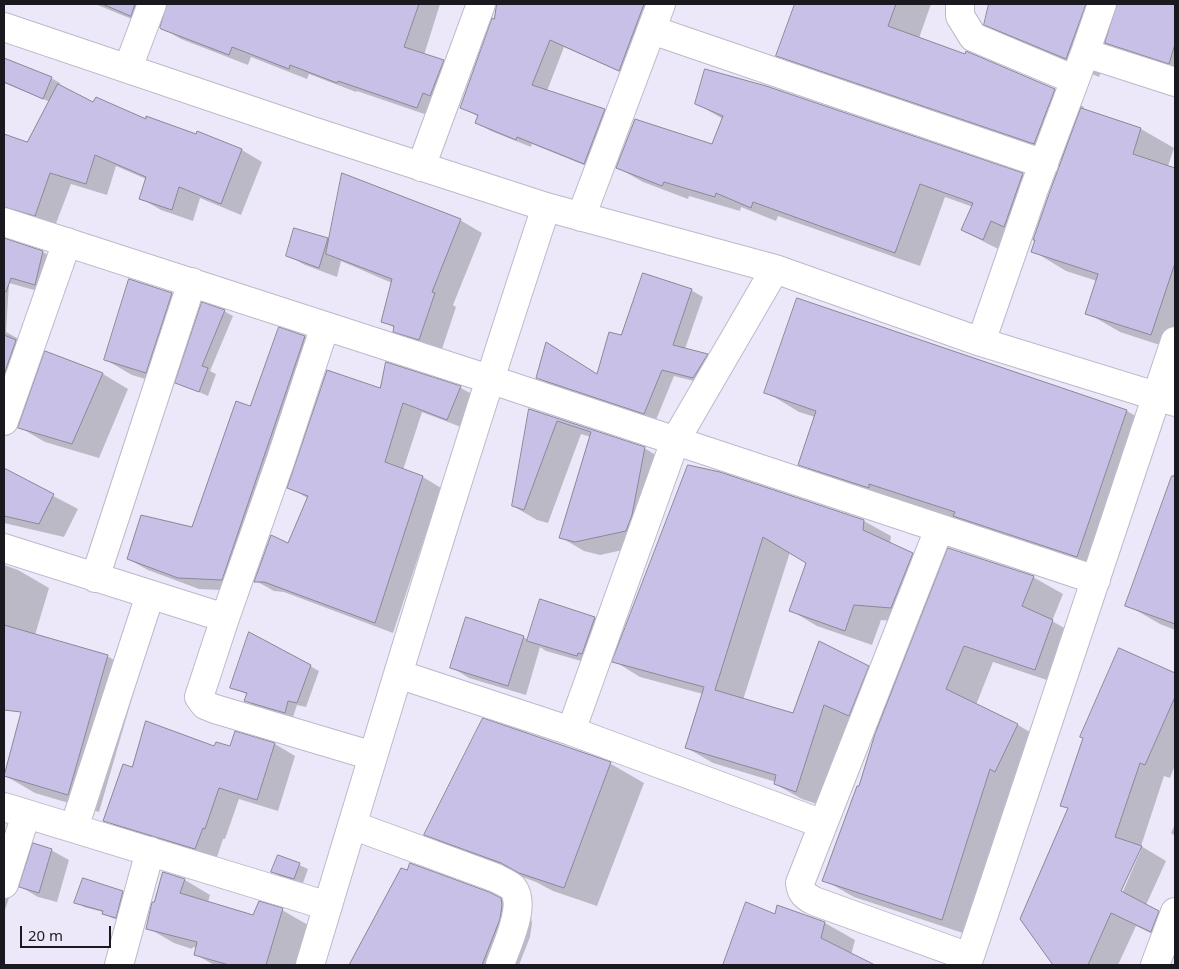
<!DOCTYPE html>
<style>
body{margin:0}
#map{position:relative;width:1179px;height:969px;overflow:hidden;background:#ece8f9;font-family:"Noto Sans",sans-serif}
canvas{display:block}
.frame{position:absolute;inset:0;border:5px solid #1a191f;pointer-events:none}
.scale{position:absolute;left:20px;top:926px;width:91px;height:22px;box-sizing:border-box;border:2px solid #1a191f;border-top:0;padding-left:6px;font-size:15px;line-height:18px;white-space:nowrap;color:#1a191f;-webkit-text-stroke:4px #ece8f9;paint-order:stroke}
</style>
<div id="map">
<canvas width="1179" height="969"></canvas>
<div class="frame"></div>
<div class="scale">20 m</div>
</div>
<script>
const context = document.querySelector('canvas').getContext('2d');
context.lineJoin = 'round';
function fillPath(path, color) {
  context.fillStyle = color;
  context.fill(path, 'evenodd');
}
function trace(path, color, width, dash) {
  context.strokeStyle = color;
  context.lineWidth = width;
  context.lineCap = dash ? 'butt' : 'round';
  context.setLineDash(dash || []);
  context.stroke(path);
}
const shadow = new Path2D(`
 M 95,4 L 159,4 L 149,26 Z
 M 168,4 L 440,4 L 424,55 L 443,61 L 462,72 L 436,118 L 357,91 L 356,92 L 309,74 L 307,79 L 251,57 L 248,65 L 181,39 L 162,28 Z
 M 502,4 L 663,4 L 634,78 L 564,47 L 547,91 L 604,110 L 618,118 L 599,171 L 532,144 L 531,147 L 491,131 L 477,123 L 479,117 L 461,107 Z
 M 796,4 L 931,4 L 919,38 L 1054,90 L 1084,107 L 1083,109 L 1141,129 L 1174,148 L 1168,166 L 1175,169 L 1175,350 L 1120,332 L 1087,313 L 1097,281 L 1066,271 L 1033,251 L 1063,160 L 807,72 L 778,55 Z
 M 991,4 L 1175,4 L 1175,73 L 1140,62 L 1111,45 L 1099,77 L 1018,43 L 985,24 Z
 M 4,60 L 51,78 L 60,83 L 59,86 L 94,104 L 242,150 L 262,162 L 241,215 L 200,198 L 193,221 L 161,210 L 140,198 L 146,179 L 116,166 L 107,195 L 71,184 L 55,226 L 9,237 L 11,242 L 43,252 L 63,264 L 56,296 L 9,283 L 6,332 L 37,349 L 4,428 L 4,135 L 27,144 L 50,102 L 4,83 Z
 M 766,87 L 1023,175 L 1048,189 L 1009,254 L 988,244 L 963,230 L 973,207 L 945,197 L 920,266 L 778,216 L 776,221 L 741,207 L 740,211 L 689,196 L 688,199 L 643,182 L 618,168 L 713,146 L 723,119 L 697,104 Z
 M 460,220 L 482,233 L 453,305 L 456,307 L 441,352 L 416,344 L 394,331 L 395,328 L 383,321 L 392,283 L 341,261 L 337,277 L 305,265 L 287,255 L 327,239 L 330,240 Z
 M 691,290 L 703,297 L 685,349 L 707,355 L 719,362 L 706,384 L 674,376 L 656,420 L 549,384 L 537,377 L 598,376 L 622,337 Z
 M 172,294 L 197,309 L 172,387 L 132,375 L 106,360 Z
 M 798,300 L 1127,411 L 1160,430 L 1111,576 L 833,483 L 800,464 L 815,417 L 799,412 L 766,392 Z
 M 224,311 L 233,316 L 210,371 L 216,374 L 208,396 L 177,382 Z
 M 280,329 L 305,337 L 325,349 L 242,591 L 199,589 L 148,570 L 128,559 L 192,528 L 250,407 Z
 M 387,364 L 461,388 L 479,398 L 466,429 L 422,412 L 403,470 L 423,477 L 441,488 L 393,633 L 284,592 L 274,591 L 256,581 L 288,544 L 309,499 L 289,487 L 381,390 Z
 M 103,374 L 128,389 L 99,458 L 45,442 L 19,427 Z
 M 530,410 L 644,448 L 668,462 L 650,544 L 600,555 L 584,551 L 560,537 L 591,437 L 581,434 L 548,523 L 537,520 L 513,506 Z
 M 689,466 L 864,521 L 891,536 L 890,544 L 912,554 L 941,571 L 1033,577 L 1063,594 L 1052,621 L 1082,638 L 1065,686 L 993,662 L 976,705 L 1018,725 L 1047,742 L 972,936 L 854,897 L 824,880 L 860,787 L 878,731 L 851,719 L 823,806 L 802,799 L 775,784 L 776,782 L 713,763 L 687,748 L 703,694 L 640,677 L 614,661 ZM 790,552 L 807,563 L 790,610 L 817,626 L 872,645 L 881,620 L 920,623 L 897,683 L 868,667 L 794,715 L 743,700 Z
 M 4,470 L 78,509 L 64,537 L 4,523 Z
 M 1175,471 L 1175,630 L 1160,624 L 1127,605 Z
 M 4,565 L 18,570 L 49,588 L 35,635 L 107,656 L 139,674 L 99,812 L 35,793 L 4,775 L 22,712 L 4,706 Z
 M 541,601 L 595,618 L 612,628 L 595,665 L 546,651 L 540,647 L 526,695 L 469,678 L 451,667 L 523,637 L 529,640 Z
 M 1119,650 L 1175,674 L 1175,765 L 1170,778 L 1164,776 L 1141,846 L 1166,861 L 1146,905 L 1175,921 L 1175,945 L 1136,926 L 1118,965 L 1055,965 L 1021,919 L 1069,809 L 1062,805 ZM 1139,850 L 1141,850 L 1120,898 L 1118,897 Z
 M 310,666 L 319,671 L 306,707 L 297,705 L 293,717 L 254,706 L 246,701 L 248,695 L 232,687 Z
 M 483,720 L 611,764 L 644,783 L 597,906 L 553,891 L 536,882 L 459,853 L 426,834 Z
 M 236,733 L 275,744 L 295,756 L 278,811 L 239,799 L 225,839 L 223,839 L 216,860 L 125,832 L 105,820 L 132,769 L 214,747 L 231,748 Z
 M 1175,824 L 1175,836 L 1171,833 Z
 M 4,838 L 28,852 L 15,893 L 11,892 L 4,913 Z
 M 51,850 L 69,860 L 57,902 L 38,897 L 21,887 Z
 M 279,856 L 308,869 L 303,883 L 281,877 L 273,872 Z
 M 401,869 L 500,899 L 531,917 L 532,923 L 530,937 L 519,965 L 350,965 Z
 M 185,880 L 210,895 L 208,902 L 254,916 L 282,910 L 308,925 L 296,965 L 214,965 L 195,954 L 197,948 L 193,947 L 192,949 L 174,943 L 148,928 Z
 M 122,893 L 131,898 L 124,922 L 112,918 L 103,912 L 84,907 L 76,902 Z
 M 747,904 L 776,916 L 778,907 L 825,923 L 855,940 L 851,955 L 872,965 L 724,965 Z`);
const building = new Path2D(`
 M 103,4 L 135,4 L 131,16 Z
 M 167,4 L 419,4 L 404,47 L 444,60 L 430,96 L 423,93 L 417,108 L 338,81 L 337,83 L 290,65 L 289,69 L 232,47 L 229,55 L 161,29 L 160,28 Z
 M 497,4 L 644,4 L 619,71 L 550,40 L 532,85 L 605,109 L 584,164 L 517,137 L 516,140 L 475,123 L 478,115 L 460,108 L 492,18 L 494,19 Z
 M 795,4 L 896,4 L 888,26 L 965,54 L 966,51 L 1055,89 L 1034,144 L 776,56 Z
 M 989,4 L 1086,4 L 1066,59 L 984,25 Z
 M 1117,4 L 1175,4 L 1175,44 L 1169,64 L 1105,43 Z
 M 4,58 L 52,77 L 43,99 L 4,82 Z
 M 705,69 L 766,86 L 1023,173 L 1004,227 L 991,221 L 983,240 L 961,230 L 973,203 L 920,184 L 895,253 L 753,202 L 751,208 L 716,193 L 715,197 L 664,182 L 662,186 L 616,168 L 635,119 L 712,144 L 723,116 L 695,104 Z
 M 58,84 L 93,102 L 96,97 L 146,119 L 146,116 L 196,134 L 197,131 L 242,149 L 221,204 L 179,187 L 172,210 L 139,199 L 146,177 L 95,155 L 86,184 L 50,173 L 35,216 L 4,207 L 4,134 L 27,142 Z
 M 1081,108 L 1141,128 L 1133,154 L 1175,168 L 1175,263 L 1151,335 L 1085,314 L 1098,274 L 1031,252 L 1035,240 L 1033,240 L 1049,194 Z
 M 342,173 L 461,219 L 432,292 L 435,293 L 419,340 L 393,332 L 394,326 L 381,322 L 392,279 L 326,254 Z
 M 294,228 L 328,238 L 319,268 L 286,256 Z
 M 4,238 L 43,251 L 35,285 L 11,278 L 6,292 L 4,291 Z
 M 643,273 L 692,289 L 673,345 L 708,354 L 693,378 L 662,370 L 644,414 L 536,378 L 546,342 L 597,374 L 609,332 L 621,335 Z
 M 129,279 L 172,293 L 146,373 L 104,360 Z
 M 797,298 L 1127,410 L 1077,557 L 953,516 L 955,512 L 869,484 L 869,488 L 798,465 L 816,411 L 764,393 Z
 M 202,302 L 225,310 L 202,366 L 208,368 L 199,392 L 175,383 Z
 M 279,327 L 305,336 L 222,580 L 178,578 L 127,559 L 141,515 L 192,527 L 236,401 L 250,406 Z
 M 4,335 L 16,340 L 4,375 Z
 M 45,351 L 103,373 L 72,444 L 18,428 Z
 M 386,362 L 461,386 L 447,420 L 403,403 L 385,462 L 423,476 L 375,623 L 264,582 L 254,582 L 271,535 L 288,543 L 308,496 L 287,488 L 327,370 L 380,388 Z
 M 529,409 L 645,447 L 632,515 L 626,531 L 575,542 L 559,538 L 591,432 L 557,421 L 524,510 L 512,506 Z
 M 688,465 L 720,472 L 864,520 L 863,530 L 913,553 L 891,608 L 854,605 L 845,631 L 789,611 L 806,563 L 763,537 L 715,690 L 793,713 L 819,641 L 869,666 L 849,716 L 824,705 L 796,792 L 774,784 L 776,775 L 685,748 L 704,687 L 612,662 Z
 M 4,468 L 54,494 L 39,524 L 4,516 Z
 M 1172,476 L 1175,476 L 1175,624 L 1125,606 Z
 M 948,548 L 1034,576 L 1022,606 L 1053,620 L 1035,670 L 964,646 L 946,689 L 1018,724 L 995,772 L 990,769 L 942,920 L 822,881 L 857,786 L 859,786 L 875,734 Z
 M 540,599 L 595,617 L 582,654 L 578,653 L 577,656 L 527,641 Z
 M 466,617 L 524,636 L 508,686 L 450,668 Z
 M 4,625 L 108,655 L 68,795 L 4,776 L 21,712 L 4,710 Z
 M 249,632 L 311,665 L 297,703 L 288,701 L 285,713 L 244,701 L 247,693 L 230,688 Z
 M 1119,648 L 1175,673 L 1175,697 L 1145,765 L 1140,763 L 1115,837 L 1142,846 L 1121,891 L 1159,911 L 1151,932 L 1111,913 L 1088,965 L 1053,965 L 1020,919 L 1068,808 L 1060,806 L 1083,738 L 1080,737 Z
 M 483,718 L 611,762 L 564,888 L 519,873 L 501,863 L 424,835 Z
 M 146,721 L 214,746 L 216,742 L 230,746 L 235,731 L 275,743 L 257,800 L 219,788 L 205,829 L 203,828 L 195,849 L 103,821 L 123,764 L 132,767 Z
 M 33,843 L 52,849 L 39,893 L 19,887 Z
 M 278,855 L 300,863 L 294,879 L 271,872 Z
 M 410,863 L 489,892 L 501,898 L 502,905 L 500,919 L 482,965 L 349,965 L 401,868 L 407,870 Z
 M 163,872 L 185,879 L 180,893 L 253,915 L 259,901 L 283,908 L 266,965 L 229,965 L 194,955 L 197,942 L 146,929 L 152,902 L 154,902 Z
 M 83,878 L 123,891 L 116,918 L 102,914 L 103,911 L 74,903 Z
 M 746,902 L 775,914 L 777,905 L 825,922 L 821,938 L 875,965 L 723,965 Z`);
const street = new Path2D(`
 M 960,4 L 960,16 L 973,37 L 1075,80
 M 4,27 L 309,130 L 546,207 L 775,269 L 981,342 L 1175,402
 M 652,30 L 1044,164
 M 1085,53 L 1175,82
 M 128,68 L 152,4
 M 421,167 L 481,4
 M 581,217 L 661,4
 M 4,222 L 489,379 L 1096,580
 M 981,342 L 1034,189 L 1085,53 L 1102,4
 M 4,421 L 67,242
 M 939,529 L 800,883 C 801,893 805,896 814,901 L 969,957
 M 4,548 L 225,618 L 281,459 L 325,326
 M 95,578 L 192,282
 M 225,618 L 199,697 L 205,705 L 215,709 L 373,756
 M 398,674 L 571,731 L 823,824
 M 571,731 L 675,441 L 775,269
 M 4,807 L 328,906
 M 352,825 L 496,878 C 501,881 509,884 513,888 C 527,906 506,946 500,965
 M 74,828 L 150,595
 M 4,884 L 26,814
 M 119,965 L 150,851
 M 310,965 C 386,712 463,458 546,207
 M 967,965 L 1175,341
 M 1155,965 L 1175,912`);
fillPath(shadow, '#0003');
fillPath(building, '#c9c0e7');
trace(building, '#8a8796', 1);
trace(street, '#bdb9ca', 30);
trace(street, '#fff', 28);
</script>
